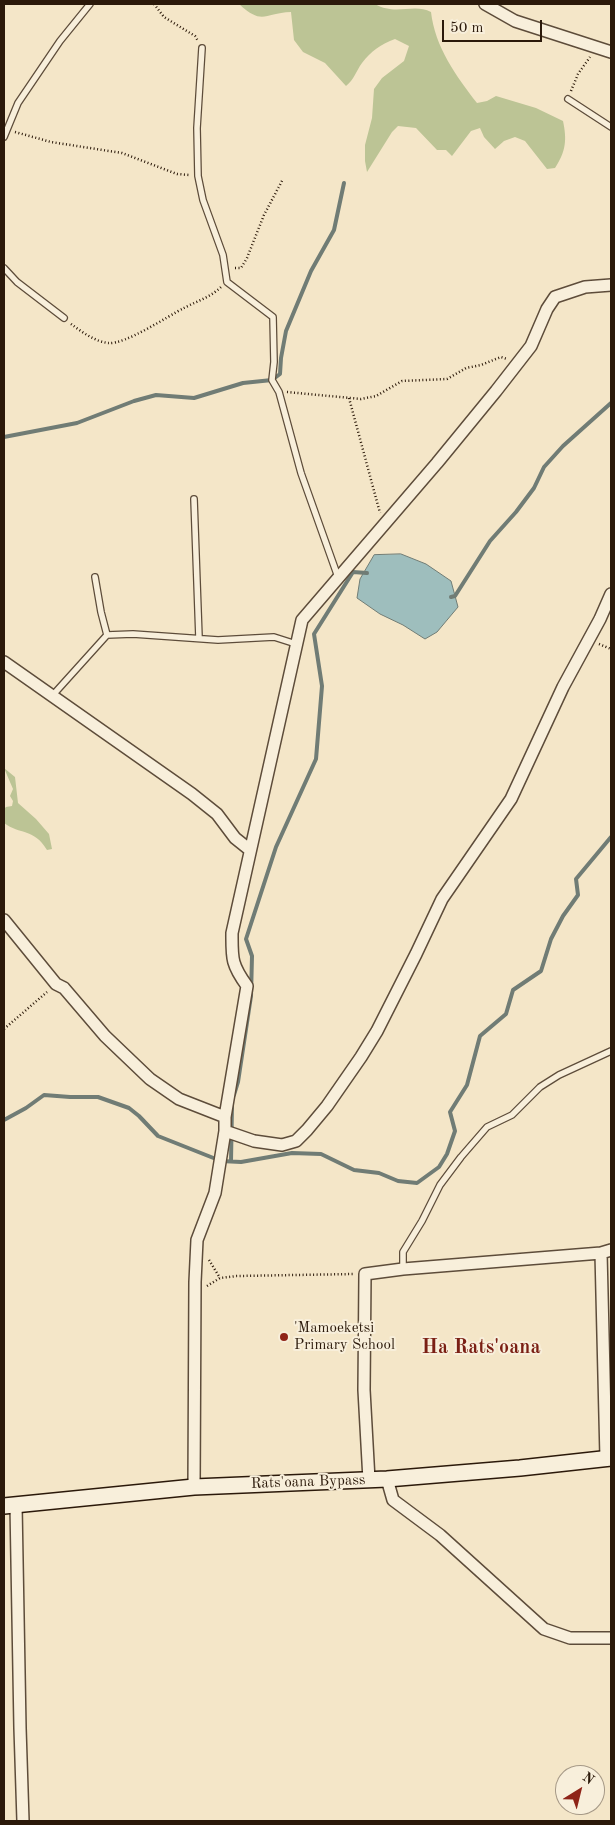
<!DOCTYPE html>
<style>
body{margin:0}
#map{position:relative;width:615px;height:1825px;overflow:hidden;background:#f4e6c8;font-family:"Old Standard TT",serif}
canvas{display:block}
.frame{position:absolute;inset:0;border:5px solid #2b190a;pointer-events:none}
.north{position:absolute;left:555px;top:1765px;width:50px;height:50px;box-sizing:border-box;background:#f8efdb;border:1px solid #a69987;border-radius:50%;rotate:36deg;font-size:14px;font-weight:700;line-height:20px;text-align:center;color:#2b190a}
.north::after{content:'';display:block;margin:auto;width:18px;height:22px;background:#8f2418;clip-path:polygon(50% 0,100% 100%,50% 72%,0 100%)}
.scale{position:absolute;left:442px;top:20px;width:100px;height:22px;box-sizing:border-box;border:2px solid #2b190a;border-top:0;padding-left:6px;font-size:15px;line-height:18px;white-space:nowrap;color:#2b190a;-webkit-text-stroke:4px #f8efdb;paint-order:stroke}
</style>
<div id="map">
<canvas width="615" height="1825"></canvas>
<div class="frame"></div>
<div class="north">N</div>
<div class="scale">50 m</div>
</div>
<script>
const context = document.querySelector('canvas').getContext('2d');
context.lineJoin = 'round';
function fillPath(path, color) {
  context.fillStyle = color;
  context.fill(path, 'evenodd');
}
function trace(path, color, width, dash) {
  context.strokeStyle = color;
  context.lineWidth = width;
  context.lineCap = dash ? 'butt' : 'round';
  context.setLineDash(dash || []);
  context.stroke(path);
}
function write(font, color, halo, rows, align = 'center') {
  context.font = font + ' "Old Standard TT",serif';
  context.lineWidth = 4;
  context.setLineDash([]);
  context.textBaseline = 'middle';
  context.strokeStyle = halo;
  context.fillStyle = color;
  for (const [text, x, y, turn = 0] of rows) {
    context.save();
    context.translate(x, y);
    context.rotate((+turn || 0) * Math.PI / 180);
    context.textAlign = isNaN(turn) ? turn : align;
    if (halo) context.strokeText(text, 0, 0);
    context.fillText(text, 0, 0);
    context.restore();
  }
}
const green = new Path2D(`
 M 239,4 L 375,4 C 395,16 414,3 431,12 C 435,47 456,76 477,103 L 487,101 L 496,96 L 536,108 L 563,121 C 567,140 566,151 555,168 L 547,169 L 525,141 L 515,137 L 504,141 L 495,149 L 484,137 L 480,128 L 471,131 L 452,156 L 446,150 L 437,150 L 416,128 L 398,126 L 392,132 L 367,172 L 365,161 L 365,145 L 372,118 L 374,89 L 382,78 L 404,61 L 409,46 L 395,39 C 381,44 371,51 362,63 C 356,71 354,80 346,86 L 325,63 L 303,52 L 294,40 L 291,12 C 264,13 263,26 239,4 Z
 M 4,768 L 15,777 L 18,803 L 36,819 L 49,834 L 52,849 L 47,850 C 34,828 20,835 4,823 L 4,809 L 6,807 L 12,806 L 13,801 L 10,796 L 13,789 Z`);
const water = new Path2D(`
 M 401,554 L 426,564 L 451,581 L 458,607 L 437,632 L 425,639 L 403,625 L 380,614 L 357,598 L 360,579 L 374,555 Z`);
const stream = new Path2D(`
 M 4,437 L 77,423 L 134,401 L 156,395 L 194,398 L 243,383 L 272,380 L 280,374 L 281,358 L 286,331 L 311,271 L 334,230 L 344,183
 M 451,597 L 455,596 L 490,541 L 516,512 L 534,488 L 544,467 L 563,446 L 611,403
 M 234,1095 L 238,1082 L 251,996 L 252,956 L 246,939 L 276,847 L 316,759 L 322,686 L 314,634 L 353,572 L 367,573
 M 4,1120 L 26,1108 L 44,1095 L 70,1097 L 98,1097 L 129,1108 L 139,1116 L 158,1136 L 221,1161 L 241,1162 L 292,1153 L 321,1154 L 354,1170 L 379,1173 L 398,1181 L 417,1183 L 439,1167 L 447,1154 L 455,1131 L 450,1112 L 467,1085 L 480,1036 L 506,1014 L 513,990 L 541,971 L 551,939 L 563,916 L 578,895 L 576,879 L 611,837
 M 231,1161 L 232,1106`);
const path = new Path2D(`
 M 154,4 L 164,17 L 195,36 L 198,41
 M 571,91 L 578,74 L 590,57
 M 15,132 L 51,142 L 122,153 L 177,174 L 189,175
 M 235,268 L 241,268 L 247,258 L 264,215 L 283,179
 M 71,324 C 82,332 94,341 108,343 C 125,345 168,316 184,308 C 197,301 211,297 221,287
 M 287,392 L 361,399 L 376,396 L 402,381 L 447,379 L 466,368 L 481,365 L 501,357 L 507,359
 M 349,398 L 380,513
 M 599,644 L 611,649
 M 4,1029 L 47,992
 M 209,1260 L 220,1278
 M 207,1286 L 220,1278 L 237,1276 L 354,1274`);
const lane = new Path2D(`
 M 202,48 L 197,128 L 198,176 L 203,200 L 223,255 L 227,282 L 273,317 L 274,362 L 272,380 L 279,392 L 301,473 L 338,577
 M 568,99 L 611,127
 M 4,137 L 18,103 L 60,41 L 90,4
 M 4,268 L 17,282 L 64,318
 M 194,499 L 199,638
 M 95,577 L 101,612 L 107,635
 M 52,696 L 107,635 L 133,634 L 218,640 L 274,637 L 296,644
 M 403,1269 L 403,1252 L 422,1221 L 440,1185 L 461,1157 L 487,1127 L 512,1115 L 540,1087 L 559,1075 L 611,1051`);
const street = new Path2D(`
 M 485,4 L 515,21 L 611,52
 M 4,662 L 192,794 L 217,814 L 235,838 L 250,850
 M 4,920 L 56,984 L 64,988 L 105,1036 L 150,1079 L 179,1099 L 225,1117
 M 225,1131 L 254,1141 L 282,1145 L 296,1141 L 307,1130 L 327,1106 L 361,1057 L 377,1031 L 416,954 L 442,899 L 511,799 L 563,687 L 600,619 L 611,594
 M 601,1253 L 606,1458
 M 387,1479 L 393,1500 L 440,1535 L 544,1629 L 570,1638 L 611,1638
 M 369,1480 L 364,1390 L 365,1274 L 403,1269 L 601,1253 L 611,1250
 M 194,1487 L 195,1282 L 197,1240 L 215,1193 L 225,1131 L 225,1117 L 247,986 C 231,964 232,958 232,933 L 302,620 L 437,463 L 496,391 L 531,346 L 547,309 L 555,297 L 585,287 L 611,285
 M 16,1505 L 20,1728 L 23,1821`);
const secondary = new Path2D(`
 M 4,1506 L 194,1487 L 387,1479 L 520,1468 L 611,1458`);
const markers = [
 [284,1337,5,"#8f2418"]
];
const poiNames = [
 ["'Mamoeketsi",294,1328],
 ["Primary School",294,1345]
];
const streetNames = [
 ["Rats'oana Bypass",308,1482,-2]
];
const districtNames = [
 ["Ha Rats'oana",481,1348]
];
fillPath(green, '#bcc495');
fillPath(water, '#9ebebd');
trace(water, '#707c75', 1);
trace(stream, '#707c75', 4);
trace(lane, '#5d4c3a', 8);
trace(street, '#5d4c3a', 14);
trace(secondary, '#2b190a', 18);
trace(path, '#2b190a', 2.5, [1, 2.5]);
trace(lane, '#f8efdb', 5.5);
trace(street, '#f8efdb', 11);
trace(secondary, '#f8efdb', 15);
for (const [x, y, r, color] of markers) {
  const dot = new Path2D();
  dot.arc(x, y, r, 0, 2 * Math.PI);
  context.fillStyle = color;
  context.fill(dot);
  trace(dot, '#f8efdb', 2);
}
write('15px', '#2b190a', '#f8efdb', poiNames, 'left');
write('15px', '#2b190a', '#f8efdb', streetNames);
write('bold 20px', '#7a1f14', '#f8efdb', districtNames);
</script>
